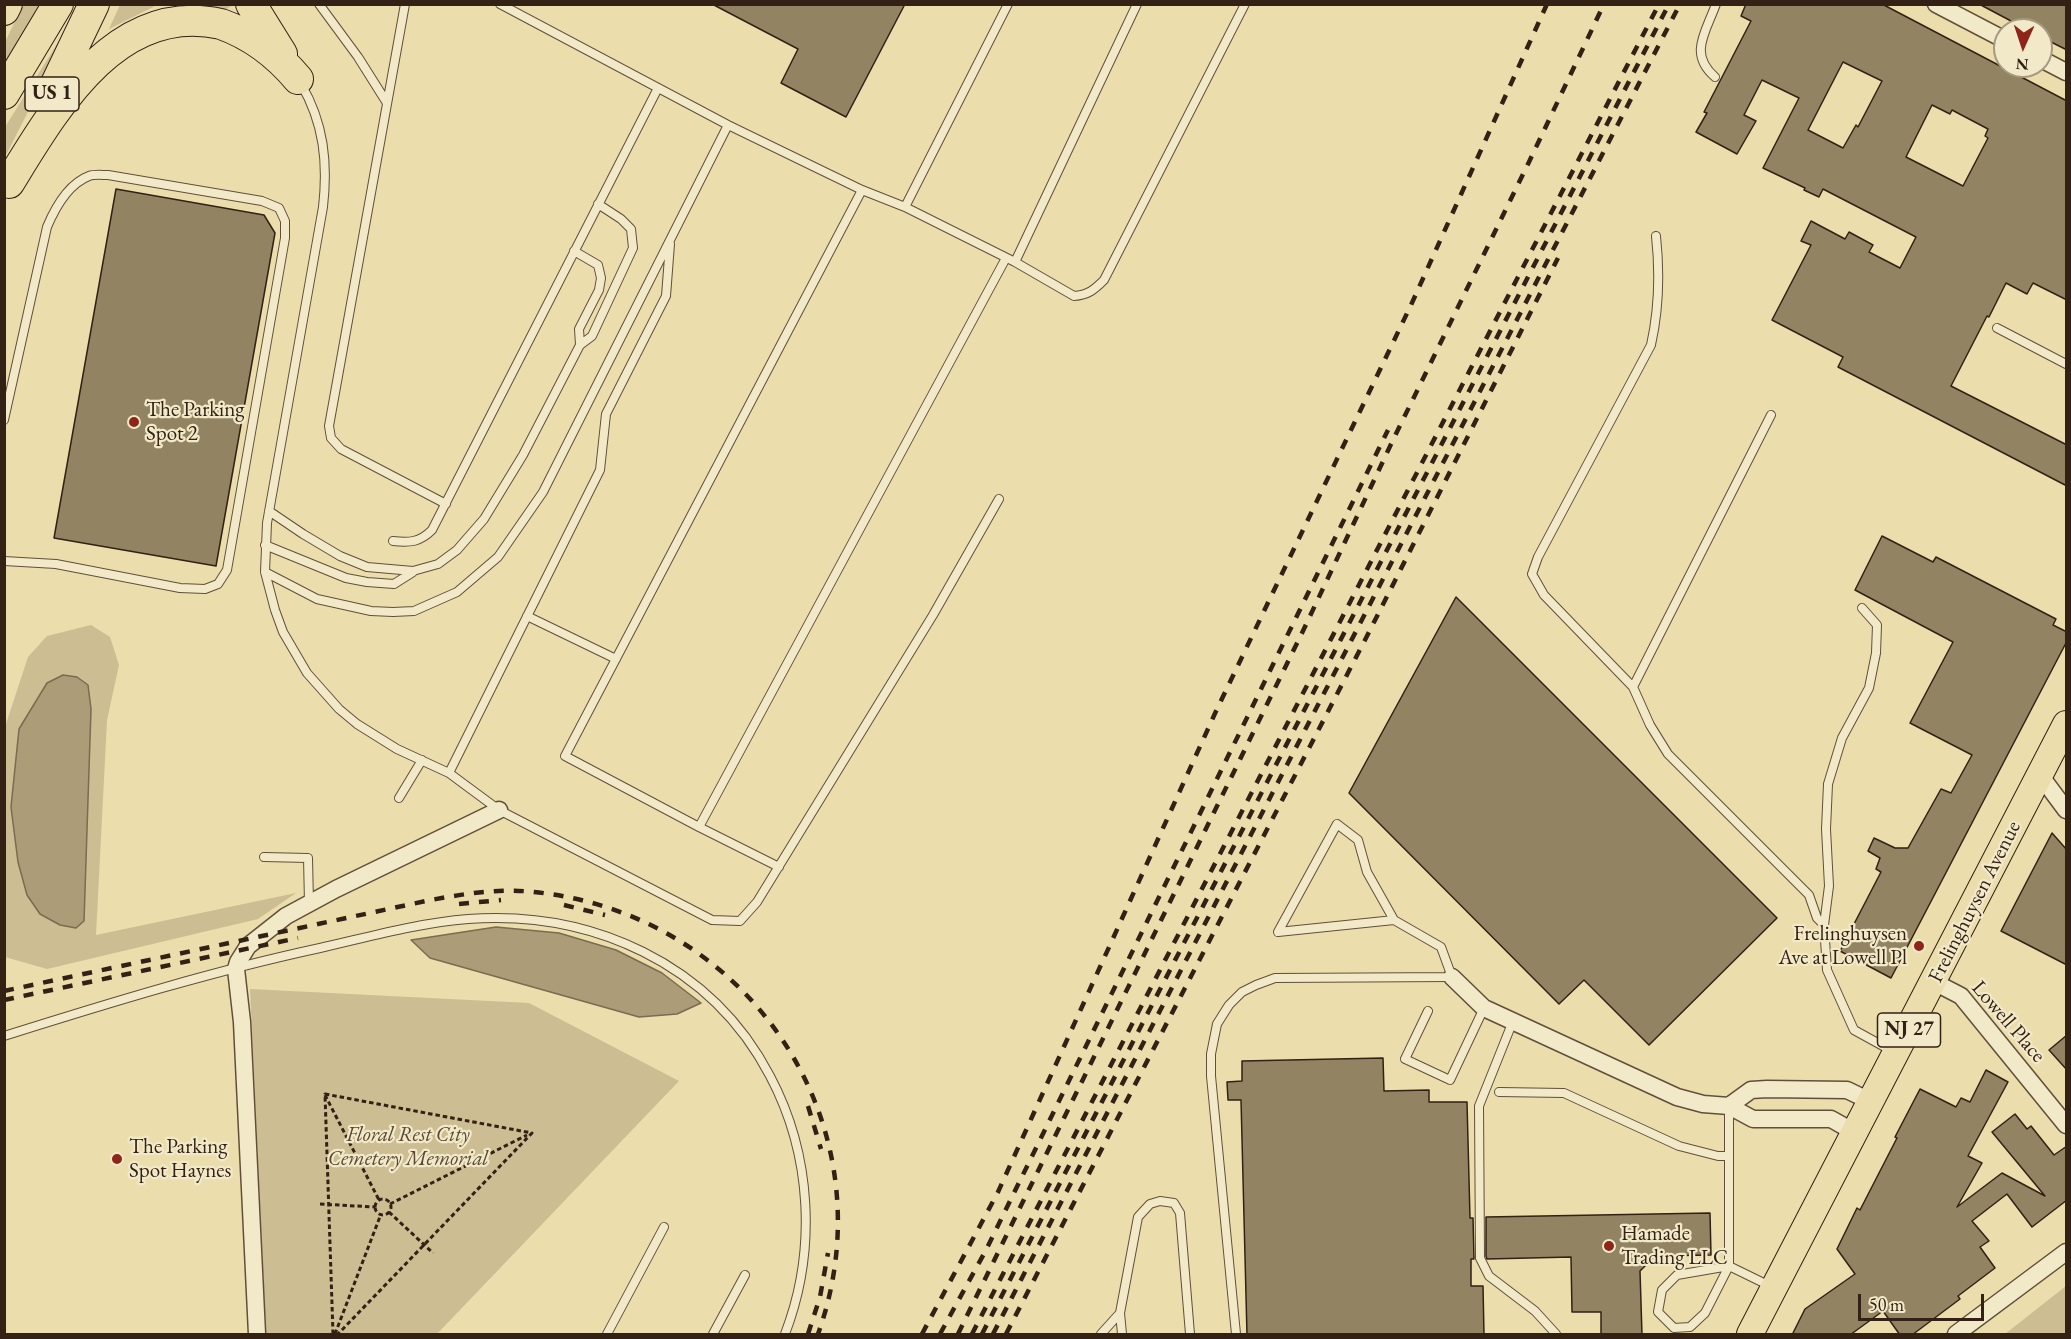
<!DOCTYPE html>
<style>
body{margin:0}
#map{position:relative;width:2071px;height:1339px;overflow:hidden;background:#ebddac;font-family:"EB Garamond",serif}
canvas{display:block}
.frame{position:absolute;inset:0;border:6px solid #322114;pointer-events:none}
.north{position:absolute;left:1993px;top:18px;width:60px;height:60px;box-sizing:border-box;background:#f2e9c9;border:2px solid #a59981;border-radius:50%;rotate:183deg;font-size:16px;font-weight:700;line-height:24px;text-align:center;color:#322114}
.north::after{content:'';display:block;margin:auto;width:21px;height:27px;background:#8f2418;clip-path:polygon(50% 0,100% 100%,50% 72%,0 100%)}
.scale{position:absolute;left:1858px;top:1294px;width:126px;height:27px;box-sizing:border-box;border:3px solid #322114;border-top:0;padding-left:8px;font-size:18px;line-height:21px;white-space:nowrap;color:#322114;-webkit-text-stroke:4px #f2e9c9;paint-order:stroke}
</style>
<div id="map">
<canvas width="2071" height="1339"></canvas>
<div class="frame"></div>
<div class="north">N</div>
<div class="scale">50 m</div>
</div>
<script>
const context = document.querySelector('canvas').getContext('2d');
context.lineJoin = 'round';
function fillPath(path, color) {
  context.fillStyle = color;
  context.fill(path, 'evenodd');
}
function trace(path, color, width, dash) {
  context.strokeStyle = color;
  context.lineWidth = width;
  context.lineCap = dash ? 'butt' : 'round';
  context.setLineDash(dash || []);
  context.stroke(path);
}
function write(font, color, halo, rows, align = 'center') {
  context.font = font + ' "EB Garamond",serif';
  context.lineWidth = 4.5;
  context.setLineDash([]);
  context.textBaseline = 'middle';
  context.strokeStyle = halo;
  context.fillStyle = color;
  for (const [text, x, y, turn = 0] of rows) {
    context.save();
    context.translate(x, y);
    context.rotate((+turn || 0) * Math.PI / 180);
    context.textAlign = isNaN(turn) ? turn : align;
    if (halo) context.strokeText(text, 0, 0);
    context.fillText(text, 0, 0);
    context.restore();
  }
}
const green = new Path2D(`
 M 23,5 L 44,5 L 5,75 L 5,42 Z
 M 120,5 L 120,4 L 157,5 L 109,29 Z
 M 169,5 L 233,5 L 223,11 Z
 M 64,33 L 68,33 L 5,157 L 5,127 Z
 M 91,625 L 110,637 L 119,665 L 107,720 L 96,935 L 296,893 L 258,919 L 47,969 L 5,957 L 5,727 L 28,657 L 47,636 Z
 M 250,989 L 529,1003 L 679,1081 L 437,1334 L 266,1334 Z
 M 2066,1286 L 2066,1334 L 2005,1334 Z`);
const water = new Path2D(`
 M 63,675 L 77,677 L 88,685 L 91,709 L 84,921 L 76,928 L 60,925 L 40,914 L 27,895 L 18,862 L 11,807 L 19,729 L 47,683 Z
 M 496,927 L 559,933 L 616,950 L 662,973 L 701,1003 L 677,1014 L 639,1017 L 430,958 L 411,940 Z`);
const building = new Path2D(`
 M 712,4 L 905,4 L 846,117 L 781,83 L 798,49 Z
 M 1746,4 L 1882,4 L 2067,101 L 2067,300 L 2033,283 L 2027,294 L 2006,283 L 1989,317 L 1987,316 L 1951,386 L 2067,445 L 2067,486 L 1838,367 L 1843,357 L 1772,320 L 1811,245 L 1801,241 L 1811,221 L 1845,239 L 1849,232 L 1873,245 L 1869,252 L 1900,268 L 1916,237 L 1823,189 L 1819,197 L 1804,190 L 1805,188 L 1763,168 L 1799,98 L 1762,80 L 1744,115 L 1756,121 L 1737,154 L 1696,132 L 1707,113 L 1704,112 L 1751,21 L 1741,16 ZM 1843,62 L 1882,81 L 1858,127 L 1856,125 L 1843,148 L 1808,130 ZM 1932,105 L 1950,114 L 1952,110 L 1988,129 L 1985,136 L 1988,138 L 1963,186 L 1906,157 Z
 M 1979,4 L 2067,4 L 2067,50 L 2041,37 L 2041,30 L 2028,30 Z
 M 116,189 L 264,215 L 275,233 L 216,566 L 54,538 Z
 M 1882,536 L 1933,562 L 1936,557 L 2056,619 L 2053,625 L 2067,632 L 2067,641 L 1891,978 L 1840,951 L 1881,872 L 1876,869 L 1880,858 L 1868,851 L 1874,838 L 1895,848 L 1908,848 L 1941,789 L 1951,793 L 1972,755 L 1910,723 L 1953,642 L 1855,590 Z
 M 1456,597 L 1777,918 L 1649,1045 L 1584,980 L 1559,1004 L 1349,793 Z
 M 2052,833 L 2067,850 L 2067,965 L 2001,931 Z
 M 2067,1035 L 2067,1070 L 2049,1050 Z
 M 1383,1058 L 1384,1091 L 1429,1090 L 1429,1102 L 1467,1102 L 1470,1218 L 1473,1218 L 1474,1259 L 1471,1259 L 1471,1286 L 1483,1286 L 1484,1335 L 1247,1335 L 1241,1100 L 1228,1100 L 1227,1082 L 1242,1081 L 1242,1061 Z
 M 1986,1070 L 2008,1082 L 1968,1156 L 1982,1163 L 1957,1207 L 2002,1173 L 2045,1196 L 1992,1132 L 2015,1114 L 2027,1129 L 2031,1126 L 2054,1155 L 2067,1146 L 2067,1200 L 2032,1227 L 2007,1194 L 1972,1221 L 1989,1241 L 1980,1247 L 1995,1268 L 1958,1296 L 1960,1299 L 1912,1335 L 1900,1335 L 1883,1311 L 1850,1335 L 1792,1335 L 1805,1309 L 1855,1274 L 1837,1249 L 1857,1208 L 1860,1210 L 1897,1138 L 1895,1137 L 1920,1089 L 1956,1107 L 1961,1098 L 1970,1102 Z
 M 1710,1213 L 1711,1255 L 1655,1256 L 1640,1271 L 1642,1335 L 1601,1335 L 1601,1312 L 1572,1312 L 1571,1257 L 1487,1259 L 1486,1256 L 1486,1217 Z`);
const path = new Path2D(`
 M 325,1095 L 379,1200
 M375 1207a8 8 0 1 1 16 0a8 8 0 1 1-16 0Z
 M 320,1204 L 375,1207
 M 390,1204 L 527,1135
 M 389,1212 L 433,1253
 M 333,1334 L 325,1094 L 532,1133 L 338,1334
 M 335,1334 L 381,1214`);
const lane = new Path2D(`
 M 319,4 L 358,57 L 387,103
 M 405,4 L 329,426 L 331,438 L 341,449 L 446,504
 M 500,4 L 728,125 L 862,190 L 905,207 L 1015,262 L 1074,296 C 1088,295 1094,290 1104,280 L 1245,4
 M 1715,77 C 1688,54 1706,32 1716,4
 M 301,84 C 324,123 328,163 323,207 L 267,523 L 265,572 L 275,610 L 283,632 L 307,673 L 339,709 L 357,724 L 397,749 L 449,773 L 499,810 L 712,920 L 740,921 L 757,902 L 933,615 L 999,499
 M 862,190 L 565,756 L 699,827 L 1006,258
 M 905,207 L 1008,4
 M 1656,236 C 1660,273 1659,309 1651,345 L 1538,557 L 1532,574 L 1544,595 L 1633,687 L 1650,725 L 1668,754 L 1809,895 L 1817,918 L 1824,925
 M 574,251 L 598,265 L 601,278 L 599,290 L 579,329 L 580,345
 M 1015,262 L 1137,4
 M 1997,328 L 2066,364
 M 4,420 L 47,227 C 55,208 68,184 89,176 C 94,174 102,175 108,175 L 262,201 L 279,208 L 285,221 L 285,238 L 227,570 L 218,584 L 205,589 L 180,588 L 56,564 L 4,561
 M 269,511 L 303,534 L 340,556 L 367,567 L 413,571 L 438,564 L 457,550 L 484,519 L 523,455 L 580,345 L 592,336 L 633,248 L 631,229 L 621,219 L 598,204
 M 393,541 C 410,543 420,542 432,530 L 658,88
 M 265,545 L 346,578 L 367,582 L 394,584 L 413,572
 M 265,572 L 317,599 L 371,611 L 393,612 L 414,611 L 457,592 L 498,557 L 543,492 L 728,125
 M 1862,608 L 1877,625 L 1876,653 L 1869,688 L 1842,738 L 1828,784 L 1826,829 L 1829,886 L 1824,925 L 1827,970 L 1854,1030 L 1894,1052
 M 527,616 L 616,659
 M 1633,687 L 1771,415
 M 449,773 L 600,470 L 606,414 L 666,296 L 670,244
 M 399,798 L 422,760
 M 699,827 L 779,867
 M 264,857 L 308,858 L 309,903
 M 1428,1011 L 1405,1059 L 1450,1080 L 1484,1008
 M 1513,1021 L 1479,1106 L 1480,1258 L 1489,1276 L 1535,1311 L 1556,1334
 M 4,1036 C 109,1003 213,971 320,948 C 369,937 418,923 468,919 C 591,910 711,963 770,1076 C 812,1155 817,1251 785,1334
 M 1499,1092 L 1564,1093 L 1679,1146 L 1718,1156 L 1729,1156
 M 1729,1107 L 1729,1266 L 1705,1313 L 1690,1327 L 1674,1328 L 1658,1312 L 1662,1290 L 1677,1275 L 1729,1266 L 1772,1287
 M 1120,1313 L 1122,1334
 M 607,1334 L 664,1227
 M 713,1334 L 745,1275
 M 1101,1334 L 1120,1313 L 1138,1217 L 1150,1204 L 1160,1201 L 1174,1203 L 1180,1213 L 1190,1334
 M 1236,1334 L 1211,1076 L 1211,1054 L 1217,1024 L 1229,1005 L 1242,992 L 1256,985 L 1275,978 L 1452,977 L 1441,947 L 1394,920 L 1278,932 L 1337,824 L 1358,840 L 1367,872 L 1394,920`);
const street = new Path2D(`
 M 1936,4 L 2005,40
 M 2041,59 L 2066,72
 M 2040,775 L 2066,810
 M 1452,977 L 1484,1008 L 1677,1097 L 1703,1104 L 1729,1106 L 1753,1119 L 1831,1119 L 1856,1133
 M 1934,982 L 1961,996 L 2066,1125
 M 1729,1106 L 1751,1090 L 1767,1089 L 1847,1090 L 1872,1102
 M 257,1334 L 242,1022 L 236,969 L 238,962 L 248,946 L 286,916 L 336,889 L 499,810
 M 1956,1334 L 2066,1252`);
const primary = new Path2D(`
 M 1750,1334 L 2066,724`);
const highway = new Path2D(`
 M 251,4 L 282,54
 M 4,10 L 7,4
 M 4,94 L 58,4
 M 51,94 L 94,4
 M 9,183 C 54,110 116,0 221,24 C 252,35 277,54 298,79`);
const rail = new Path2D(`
 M 459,904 L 501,900
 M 564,905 L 605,915
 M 4,991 L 426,901 C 462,894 498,888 534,892 C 751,914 892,1128 818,1334
 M 4,1000 L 298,938
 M 808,1106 L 821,1149
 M 808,1334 L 820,1297 L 828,1253
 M 922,1334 L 998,1192 L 1217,709 L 1411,305 L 1547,4
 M 940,1334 L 986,1250 L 1388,430
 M 958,1334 L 1302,633 L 1393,440 L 1529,162 L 1604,4
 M 972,1334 L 1659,4
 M 982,1334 L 1669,4
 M 993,1334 L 1680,4
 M 1006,1334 L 1366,638 L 1558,258`);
const markers = [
 [134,422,6,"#8f2418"],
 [1919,946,6,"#8f2418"],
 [117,1159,6,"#8f2418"],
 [1609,1246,6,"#8f2418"]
];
const shields = [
 [52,94,54],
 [1909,1030,63]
];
const shieldNames = [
 ["US 1",52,94],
 ["NJ 27",1909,1030]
];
const poiNames = [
 ["The Parking",146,410],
 ["Spot 2",146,434],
 ["Frelinghuysen",1907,934,"right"],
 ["Ave at Lowell Pl",1907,958,"right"],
 ["The Parking",129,1147],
 ["Spot Haynes",129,1171],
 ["Hamade",1621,1234],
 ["Trading LLC",1621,1258]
];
const streetNames = [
 ["Frelinghuysen Avenue",1975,902,-63],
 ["Lowell Place",2008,1022,49]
];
const parkNames = [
 ["Floral Rest City",408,1135],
 ["Cemetery Memorial",408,1159]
];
fillPath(green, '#ccbd92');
fillPath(water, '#ac9d78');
trace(water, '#7b6b50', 1.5);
fillPath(building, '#928363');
trace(building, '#322114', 1.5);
trace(lane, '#60503a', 10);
trace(street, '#60503a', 19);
trace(primary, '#322114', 28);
trace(highway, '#322114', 32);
trace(path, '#322114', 3, [4.5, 3]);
trace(lane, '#f2e9c9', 8);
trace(street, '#f2e9c9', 16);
trace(primary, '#ebddac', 26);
trace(highway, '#ebddac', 30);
trace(rail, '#322114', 4.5, [10, 10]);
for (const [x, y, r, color] of markers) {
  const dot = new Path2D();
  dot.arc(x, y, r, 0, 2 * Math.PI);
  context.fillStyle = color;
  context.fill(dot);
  trace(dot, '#f2e9c9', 2);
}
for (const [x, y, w] of shields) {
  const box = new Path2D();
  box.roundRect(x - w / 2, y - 17, w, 34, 4.5);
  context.fillStyle = '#f2e9c9';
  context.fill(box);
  trace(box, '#322114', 1.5);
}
write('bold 20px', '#322114', null, shieldNames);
write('21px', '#322114', '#f2e9c9', poiNames, 'left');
write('21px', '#322114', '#f2e9c9', streetNames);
write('italic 21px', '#584834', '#f2e9c9', parkNames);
</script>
